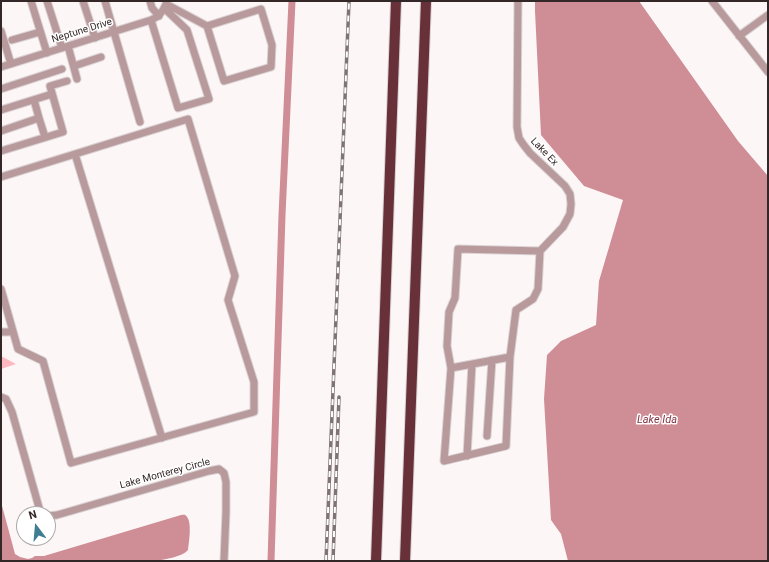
<!DOCTYPE html>
<style>
body{margin:0}
#map{position:relative;width:769px;height:562px;overflow:hidden;background:#fdf6f7;font-family:Roboto,sans-serif}
canvas{display:block}
.frame{position:absolute;inset:0;border:2px solid #342728;pointer-events:none}
.north{position:absolute;left:16px;top:506px;width:40px;height:40px;box-sizing:border-box;background:#fff;border:1px solid #aea9a9;border-radius:50%;rotate:344deg;font-size:11px;font-weight:700;line-height:16px;text-align:center;color:#342728}
.north::after{content:'';display:block;margin:auto;width:14px;height:18px;background:#3e7d92;clip-path:polygon(50% 0,100% 100%,50% 72%,0 100%)}
</style>
<div id="map">
<canvas width="769" height="562"></canvas>
<div class="frame"></div>
<div class="north">N</div>
</div>
<script>
const context = document.querySelector('canvas').getContext('2d');
context.lineJoin = 'round';
function fillPath(path, color) {
  context.fillStyle = color;
  context.fill(path, 'evenodd');
}
function trace(path, color, width, dash) {
  context.strokeStyle = color;
  context.lineWidth = width;
  context.lineCap = dash ? 'butt' : 'round';
  context.setLineDash(dash || []);
  context.stroke(path);
}
function write(font, color, halo, rows, align = 'center') {
  context.font = font + ' Roboto,sans-serif';
  context.lineWidth = 3;
  context.setLineDash([]);
  context.textBaseline = 'middle';
  context.strokeStyle = halo;
  context.fillStyle = color;
  for (const [text, x, y, turn = 0] of rows) {
    context.save();
    context.translate(x, y);
    context.rotate((+turn || 0) * Math.PI / 180);
    context.textAlign = isNaN(turn) ? turn : align;
    if (halo) context.strokeText(text, 0, 0);
    context.fillText(text, 0, 0);
    context.restore();
  }
}
const green = new Path2D(`
 M 1,356 L 16,364 L 1,369 Z`);
const water = new Path2D(`
 M 535,1 L 639,1 L 738,141 L 768,176 L 768,561 L 568,561 L 561,534 L 551,520 L 544,399 L 547,355 L 561,341 L 596,325 L 599,281 L 623,200 L 584,186 L 541,135 L 535,11 Z
 M 1,502 L 15,554 L 20,557 L 28,559 L 32,558 L 35,556 L 44,556 L 181,515 C 184,515 185,514 187,517 C 192,523 189,542 188,550 C 182,557 165,559 156,561 L 1,561 Z`);
const canal = new Path2D(`
 M 271,561 L 282,215 L 292,1`);
const minor = new Path2D(`
 M 31,1 L 47,53
 M 47,1 L 62,48
 M 83,1 L 95,38
 M 105,1 L 140,122
 M 150,1 L 152,8 L 159,16
 M 518,1 L 517,127 L 519,138 L 523,144 L 530,153 L 565,186 L 570,194 L 571,204 L 570,214 L 563,227 L 540,251
 M 712,1 L 768,72
 M 166,4 L 207,26 L 261,9 L 272,45 L 271,67 L 224,81 L 207,26
 M 151,20 L 178,108 L 209,99 L 187,30 L 164,8
 M 1,31 L 11,64
 M 739,36 L 768,15
 M 12,40 L 40,32
 M 68,46 L 77,79
 M 74,66 L 101,57
 M 1,67 L 151,20 C 159,17 163,12 166,4
 M 1,89 L 62,69
 M 1,110 L 52,94
 M 39,118 L 45,137
 M 1,131 L 39,118 L 34,100
 M 1,151 L 63,132 L 50,86 L 67,81
 M 75,154 L 162,438
 M 1,177 L 188,119 L 235,276 L 228,300 L 254,382 L 254,412 L 71,463 L 43,361 L 18,349 L 1,289
 M 1,332 L 8,332 L 13,331
 M 510,357 L 506,446 L 444,461 L 451,368 L 510,357 L 516,310 L 533,299 L 538,289 L 540,251
 M 451,368 L 447,346 L 449,312 L 455,298 L 458,249 L 540,251
 M 1,397 L 6,399 L 12,412 L 40,511 L 43,514
 M 487,436 L 492,360
 M 467,456 L 472,364
 M 48,516 L 57,515 L 209,471 L 219,469 L 224,473 L 226,482 L 226,512 L 224,561`);
const highway = new Path2D(`
 M 376,561 L 396,1
 M 405,561 L 426,1`);
const rail = new Path2D(`
 M 326,561 L 349,1
 M 333,561 L 339,397`);
const streetNames = [
 ["Neptune Drive",82,31,-17],
 ["Lake Ex",544,152,46],
 ["Lake Monterey Circle",165,474,-15]
];
const waterNames = [
 ["Lake Ida",657,420]
];
fillPath(green, '#fdb8c0');
fillPath(water, '#cf8d95');
trace(canal, '#cf8d95', 7);
trace(minor, '#d9d1d2', 9);
trace(highway, '#d9d1d2', 12);
trace(minor, '#b8999c', 7);
trace(highway, '#683039', 10);
trace(rail, '#7f7475', 3.5);
trace(rail, '#fff', 2, [6]);
write('10px', '#342728', '#fff', streetNames);
write('italic 11px', '#833342', '#fff', waterNames);
</script>
